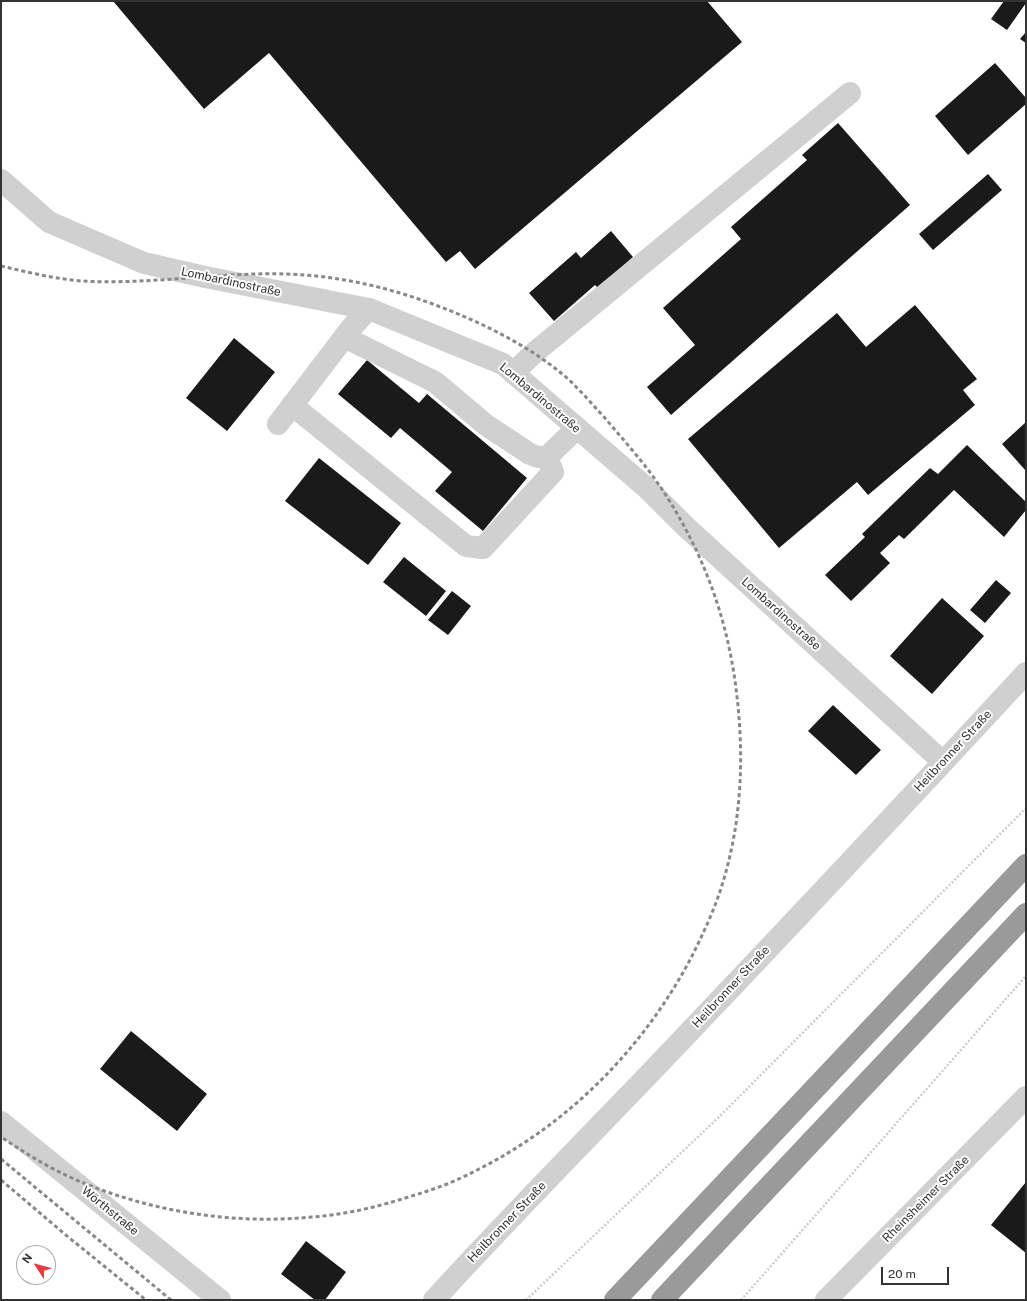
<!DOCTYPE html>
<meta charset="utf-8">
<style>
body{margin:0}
#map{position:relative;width:1027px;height:1301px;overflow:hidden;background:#fff;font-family:"Public Sans",sans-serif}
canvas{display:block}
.frame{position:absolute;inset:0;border:2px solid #333;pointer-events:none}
.north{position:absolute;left:16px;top:1245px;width:40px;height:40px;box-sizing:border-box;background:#fff;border:1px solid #adadad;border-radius:50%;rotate:306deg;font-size:11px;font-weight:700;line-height:16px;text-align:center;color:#333}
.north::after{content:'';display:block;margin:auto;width:14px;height:18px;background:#e63946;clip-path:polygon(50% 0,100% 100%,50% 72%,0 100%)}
.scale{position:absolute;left:881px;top:1267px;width:68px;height:18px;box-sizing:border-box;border:2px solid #333;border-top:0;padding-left:5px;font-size:12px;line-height:14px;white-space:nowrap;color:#333;-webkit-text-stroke:3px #fff;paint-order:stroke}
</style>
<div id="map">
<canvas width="1027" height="1301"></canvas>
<div class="frame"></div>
<div class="north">N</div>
<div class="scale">20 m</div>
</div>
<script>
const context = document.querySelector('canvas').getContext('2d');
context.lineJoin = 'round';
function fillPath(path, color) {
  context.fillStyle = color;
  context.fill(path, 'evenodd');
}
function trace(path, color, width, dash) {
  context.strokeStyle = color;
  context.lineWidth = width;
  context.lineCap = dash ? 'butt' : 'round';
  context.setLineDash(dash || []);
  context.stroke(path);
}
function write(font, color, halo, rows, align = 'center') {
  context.font = font + ' "Public Sans",sans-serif';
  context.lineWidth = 4;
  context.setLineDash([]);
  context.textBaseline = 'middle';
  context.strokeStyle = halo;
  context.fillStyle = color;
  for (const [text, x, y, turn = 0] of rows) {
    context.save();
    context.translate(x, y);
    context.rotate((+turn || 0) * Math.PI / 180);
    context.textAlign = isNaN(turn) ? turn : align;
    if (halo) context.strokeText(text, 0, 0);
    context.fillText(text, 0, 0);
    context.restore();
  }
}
const building = new Path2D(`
 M 113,1 L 707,1 L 742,42 L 475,269 L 460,251 L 446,262 L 269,53 L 204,109 Z
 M 1004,1 L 1026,1 L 1026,3 L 1007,30 L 991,19 Z
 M 1026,32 L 1026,43 L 1020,39 Z
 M 995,63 L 1026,98 L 1026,104 L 968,155 L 935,116 Z
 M 838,123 L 910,205 L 671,415 L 647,387 L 695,345 L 663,308 L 741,239 L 731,227 L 807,160 L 802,155 Z
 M 988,174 L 1002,190 L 933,250 L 919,234 Z
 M 611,231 L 633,257 L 598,288 L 595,285 L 554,321 L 529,293 L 576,252 L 581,258 Z
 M 915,305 L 977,379 L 963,390 L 975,405 L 868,495 L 857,482 L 779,548 L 688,439 L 837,313 L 866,347 Z
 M 234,338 L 275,372 L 227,431 L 186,398 Z
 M 367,360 L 419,403 L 427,394 L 527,478 L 483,531 L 435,491 L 452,472 L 400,428 L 391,438 L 338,394 Z
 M 1026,422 L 1026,471 L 1002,444 Z
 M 967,445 L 1026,502 L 1026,510 L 1004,537 L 954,490 L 904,539 L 899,535 L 880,553 L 890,563 L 851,601 L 825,575 L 865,537 L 862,534 L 930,468 L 938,474 Z
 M 319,458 L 401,523 L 368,565 L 285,501 Z
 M 404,557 L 446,591 L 426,616 L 383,582 Z
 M 996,580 L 1011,593 L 985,623 L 970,610 Z
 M 452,591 L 471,606 L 448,635 L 428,620 Z
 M 942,598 L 984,636 L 932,694 L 890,656 Z
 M 833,705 L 881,750 L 856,775 L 808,731 Z
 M 131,1031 L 207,1094 L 177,1131 L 100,1069 Z
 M 1026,1182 L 1026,1253 L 991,1225 Z
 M 306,1241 L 346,1272 L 325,1300 L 315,1300 L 281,1274 Z`);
const path = new Path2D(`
 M 526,1300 L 721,1115 L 1026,808
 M 741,1300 L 1026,976`);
const minor = new Path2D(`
 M 1,180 L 49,222 L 144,263 L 205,277 L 369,309 L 503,364 L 649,490 L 685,526 L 943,762
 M 344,337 L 435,382 L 486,425 L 530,454 L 538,457 L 547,457 L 577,428
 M 513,373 L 534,353 L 850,93
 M 292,405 L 466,546 L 483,548 L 553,472 L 547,457
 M 278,424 L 352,327 L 369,309
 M 1,1122 L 220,1300
 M 434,1300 C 506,1221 581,1145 655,1068 C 780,937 904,805 1026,673
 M 826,1300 L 1026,1097`);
const highway = new Path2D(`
 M 615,1300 L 1026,865
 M 662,1300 L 1026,914`);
const rail = new Path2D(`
 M 1,266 C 27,272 55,279 82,281 C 150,285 218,272 286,274 C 355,276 421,296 483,325 C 510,338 538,354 561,373 C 577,386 590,402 604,417 C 626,443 649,468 667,497 C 711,567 733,637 739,718 C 744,779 738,842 717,900 C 710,919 701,938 692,956 C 643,1050 565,1128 469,1174 C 448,1185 425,1192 402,1199 C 373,1208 342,1215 312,1217 C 231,1225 146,1211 72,1178 C 47,1167 24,1152 1,1137
 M 1,1159 L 171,1300
 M 1,1180 L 67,1236 L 146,1300`);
const streetNames = [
 ["Lombardinostraße",231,282,12],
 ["Lombardinostraße",540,398,40],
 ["Lombardinostraße",781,614,42],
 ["Heilbronner Straße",953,751,-47],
 ["Heilbronner Straße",731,987,-47],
 ["Rheinsheimer Straße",926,1199,-45],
 ["Wörthstraße",110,1211,39],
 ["Heilbronner Straße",507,1222,-46]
];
fillPath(building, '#1a1a1a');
trace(path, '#cdcdcd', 2.5, [2, 2]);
trace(minor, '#d0d0d0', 22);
trace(highway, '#9a9a9a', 22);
trace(rail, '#888', 3, [4, 3]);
write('12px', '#333', '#fff', streetNames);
</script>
